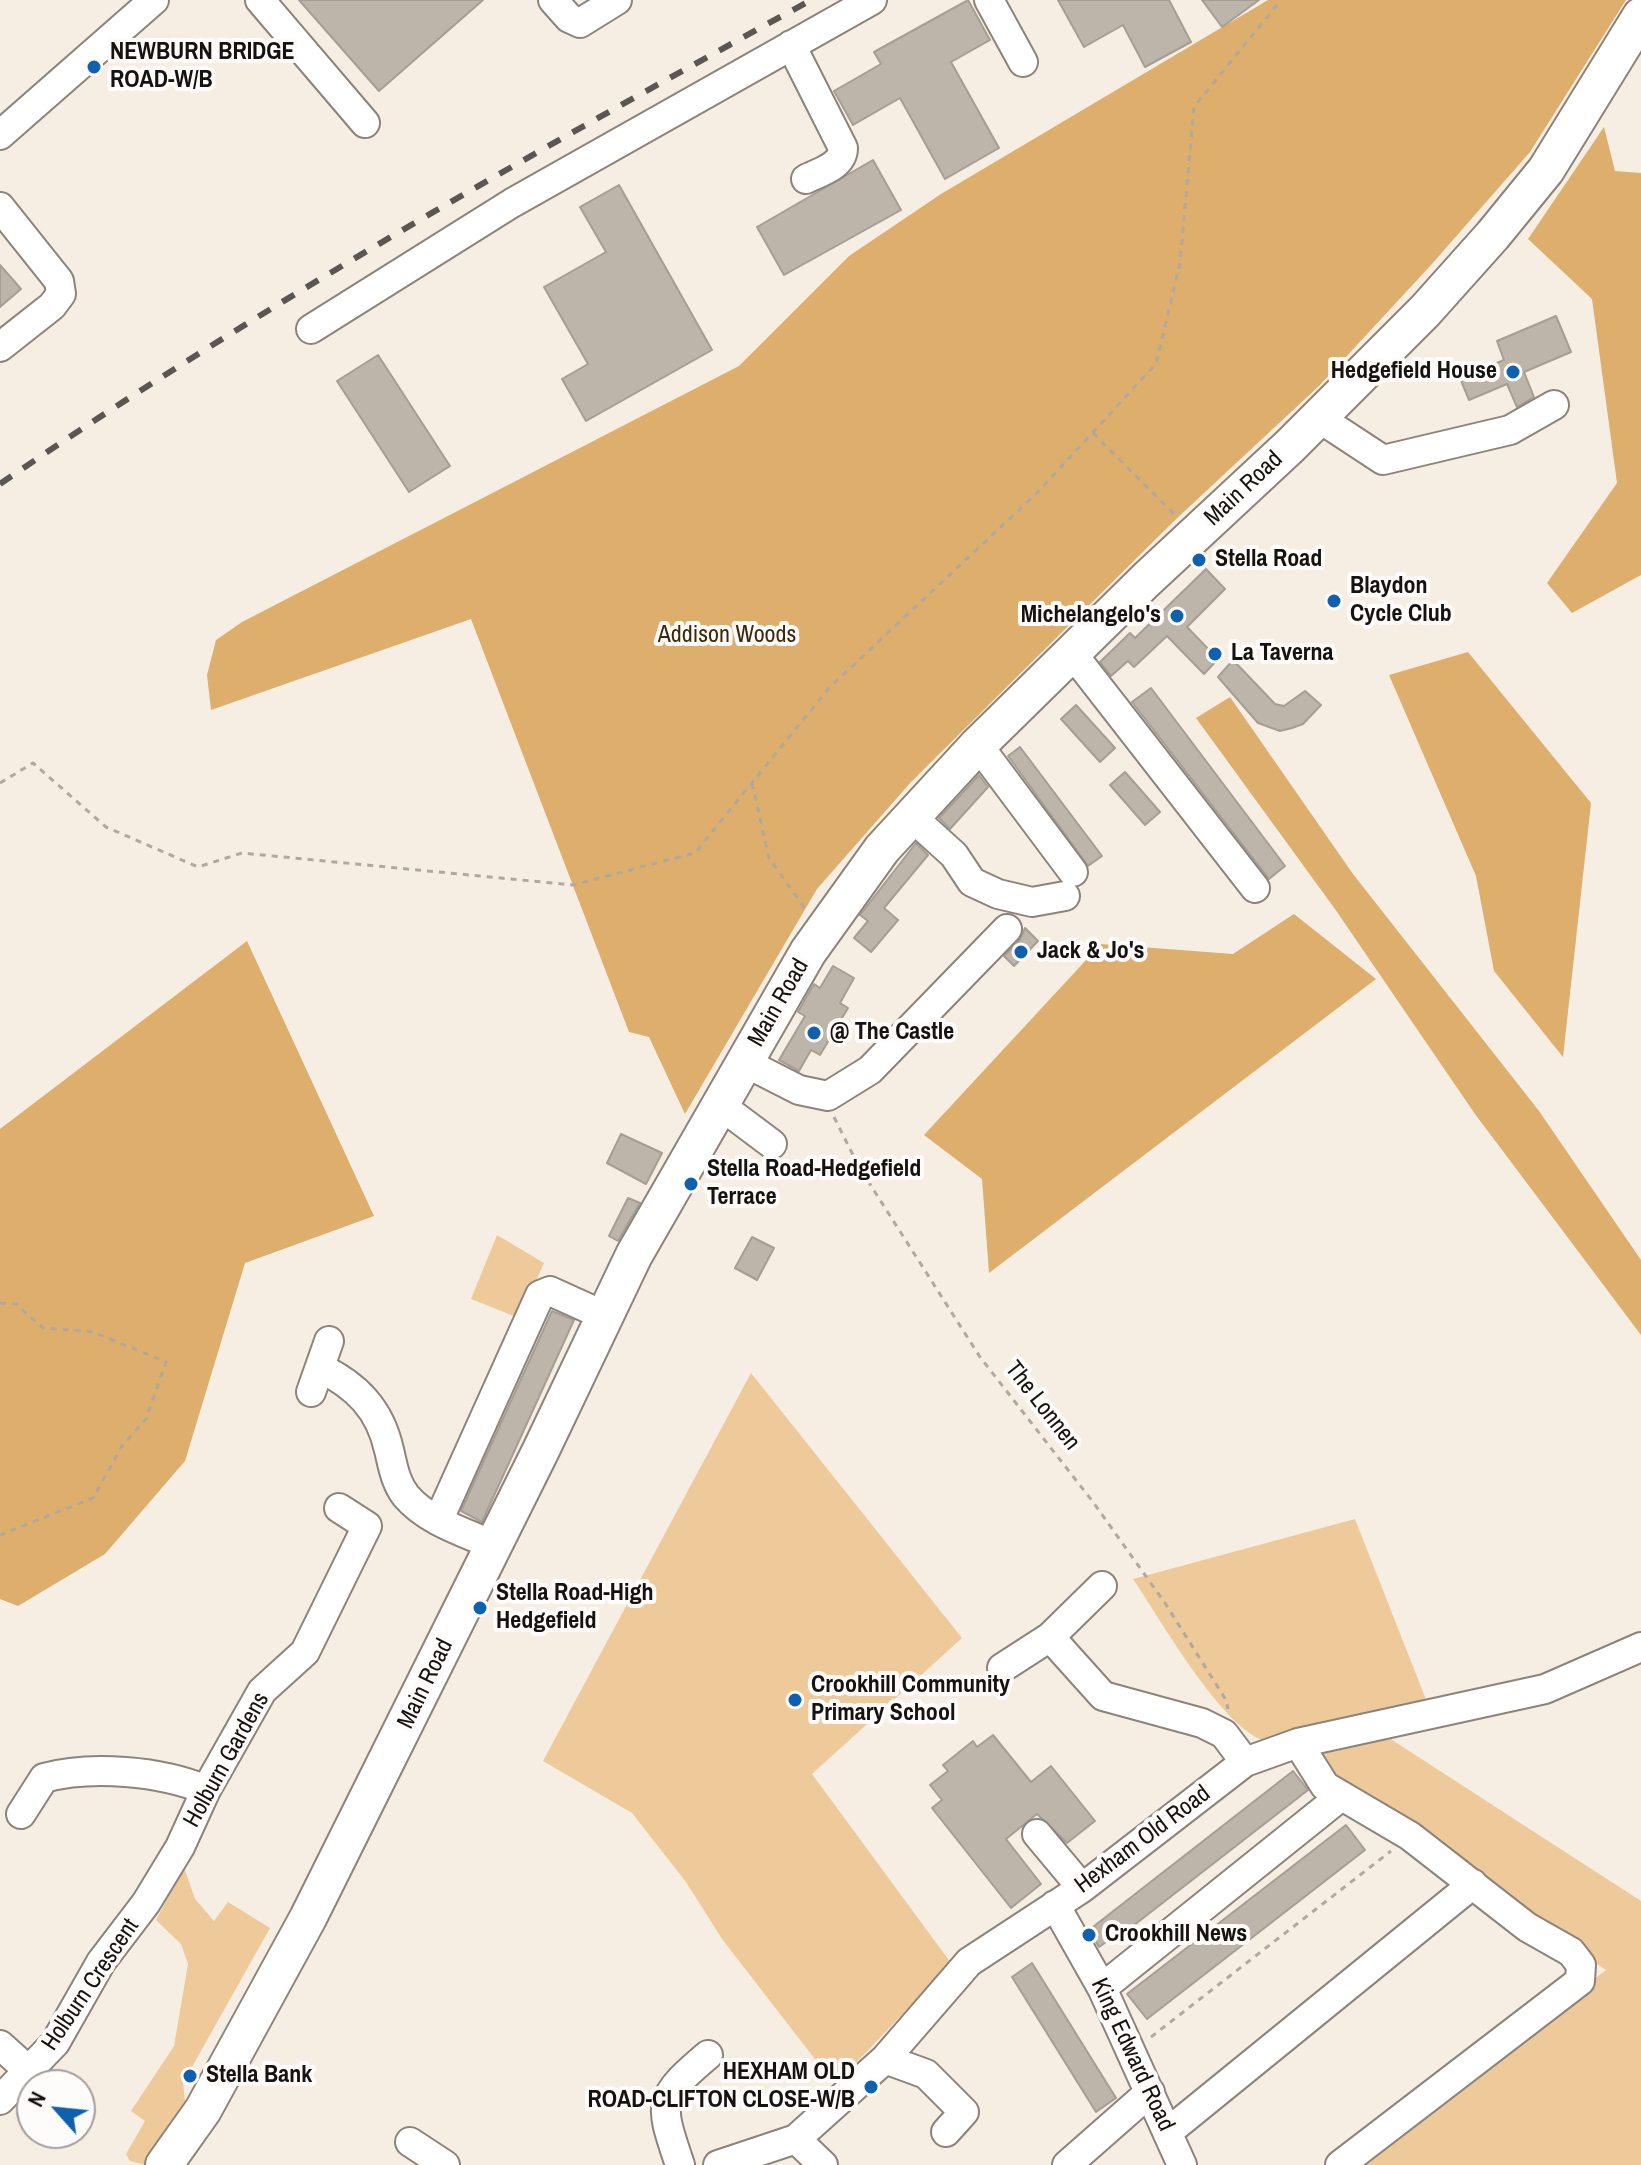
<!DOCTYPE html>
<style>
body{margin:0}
#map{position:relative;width:1641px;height:2165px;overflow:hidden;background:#f6eee3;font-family:"Archivo Narrow",sans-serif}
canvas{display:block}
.north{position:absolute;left:16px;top:2069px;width:80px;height:80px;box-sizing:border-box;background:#fefcfa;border:2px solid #a19e9c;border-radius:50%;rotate:297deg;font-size:22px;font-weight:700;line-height:32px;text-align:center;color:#15120f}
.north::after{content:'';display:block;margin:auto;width:28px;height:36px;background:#0f60ae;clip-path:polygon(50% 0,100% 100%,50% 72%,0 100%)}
</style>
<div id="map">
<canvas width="1641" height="2165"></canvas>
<div class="north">N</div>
</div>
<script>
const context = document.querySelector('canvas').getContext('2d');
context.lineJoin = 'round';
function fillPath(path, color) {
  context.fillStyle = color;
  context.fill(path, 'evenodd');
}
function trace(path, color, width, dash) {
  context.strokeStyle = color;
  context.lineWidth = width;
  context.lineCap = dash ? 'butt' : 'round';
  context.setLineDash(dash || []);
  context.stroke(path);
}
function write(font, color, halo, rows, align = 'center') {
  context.font = font + ' "Archivo Narrow",sans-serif';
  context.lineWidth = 8;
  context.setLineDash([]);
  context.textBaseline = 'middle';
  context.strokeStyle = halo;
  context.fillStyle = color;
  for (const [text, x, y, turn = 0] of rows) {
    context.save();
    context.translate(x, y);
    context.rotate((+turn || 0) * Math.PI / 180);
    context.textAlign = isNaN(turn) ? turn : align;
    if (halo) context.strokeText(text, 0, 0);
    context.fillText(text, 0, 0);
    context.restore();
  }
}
const green = new Path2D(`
 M 497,1235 L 544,1263 L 519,1318 L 471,1299 Z
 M 751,1373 L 962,1638 L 812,1774 L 951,1963 L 835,2085 L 722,1939 L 686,1882 L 632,1813 L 543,1761 Z
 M 1355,1519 L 1427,1702 L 1262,1740 C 1218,1722 1161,1620 1133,1579 Z
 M 1389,1738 L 1641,1901 L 1641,2165 L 1365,2165 L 1357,2159 L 1606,1970 L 1342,1793 L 1303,1746 Z
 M 184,1867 L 195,1899 L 214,1921 L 228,1902 L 270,1928 L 183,2083 L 185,2101 L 145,2165 L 130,2161 L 126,2154 L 145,2121 L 131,2111 L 174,2046 L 188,1964 L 181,1944 L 156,1920 Z`);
const forest = new Path2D(`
 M 1268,0 L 1626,0 L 1530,152 L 1431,265 L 1320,385 L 1174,521 L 911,782 L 817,889 L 685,1114 L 649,1037 L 629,1032 L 471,619 L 211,710 L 207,675 L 216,640 L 242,622 L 739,366 L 849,256 L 941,194 Z
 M 1604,127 L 1615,171 L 1641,173 L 1641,575 L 1572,613 L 1547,583 L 1617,483 L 1592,299 L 1528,239 Z
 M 1468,652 L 1591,803 L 1563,1057 L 1494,971 L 1476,876 L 1389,675 Z
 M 1230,697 L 1353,874 L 1539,1111 L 1641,1260 L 1641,1335 L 1475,1114 L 1335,909 L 1196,718 Z
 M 1294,914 L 1376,979 L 989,1273 L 982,1179 L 924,1135 L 1101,944 L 1233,954 Z
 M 247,941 L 374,1216 L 245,1263 L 185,1461 L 105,1554 L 18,1606 L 0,1599 L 0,1129 Z`);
const building = new Path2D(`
 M 299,0 L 483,0 L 379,91 Z
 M 968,0 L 990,40 L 951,62 L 999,148 L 945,179 L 900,98 L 853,125 L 834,91 L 881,64 L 874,52 Z
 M 1058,0 L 1169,0 L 1191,42 L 1145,67 L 1123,25 L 1084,47 Z
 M 1202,0 L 1259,0 L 1222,27 Z
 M 873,160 L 901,210 L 784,275 L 757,227 Z
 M 619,185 L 712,350 L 586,421 L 562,379 L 588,364 L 544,287 L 606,252 L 580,207 Z
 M 0,265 L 21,289 L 0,307 Z
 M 1556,316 L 1571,352 L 1524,372 L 1534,397 L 1517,407 L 1507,384 L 1469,400 L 1460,378 L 1504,360 L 1497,341 Z
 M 378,355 L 450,466 L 409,492 L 337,381 Z
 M 1206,569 L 1225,589 L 1187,627 L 1218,659 L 1204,674 L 1167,636 L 1134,667 L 1128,661 L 1111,676 L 1100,662 L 1130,633 L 1135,638 Z
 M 1233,660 L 1275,704 L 1284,706 L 1305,691 L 1321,705 L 1303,724 L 1292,728 L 1280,731 L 1258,723 L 1218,677 Z
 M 1151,688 L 1285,866 L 1269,879 L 1132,702 Z
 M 1076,705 L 1115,748 L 1100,762 L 1061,719 Z
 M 1020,747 L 1102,856 L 1088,866 L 1008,756 Z
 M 1125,772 L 1160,812 L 1145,825 L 1110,785 Z
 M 979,775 L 988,787 L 950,829 L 939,818 Z
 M 916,843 L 928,855 L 884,908 L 898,920 L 871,952 L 854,938 L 868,921 L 860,915 Z
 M 1025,928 L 1038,941 L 1014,966 L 1004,956 L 1019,941 Z
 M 833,966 L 854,978 L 840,1003 L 848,1008 L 820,1055 L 811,1050 L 799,1071 L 779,1060 L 805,1016 L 798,1012 L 814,984 L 820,988 Z
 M 621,1134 L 662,1153 L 646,1184 L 607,1163 Z
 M 628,1198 L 640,1203 L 618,1241 L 609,1236 Z
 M 752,1237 L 774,1248 L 757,1280 L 735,1268 Z
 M 552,1311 L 574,1320 L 482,1522 L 461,1511 Z
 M 993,1735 L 1031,1782 L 1051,1766 L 1095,1821 L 1067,1843 L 1037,1814 L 1006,1839 L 1041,1884 L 1011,1908 L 932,1808 L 942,1800 L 930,1785 L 948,1771 L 943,1765 L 973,1741 L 977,1747 Z
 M 1293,1771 L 1308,1790 L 1111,1943 L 1109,1940 L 1099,1947 L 1089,1930 Z
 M 1346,1825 L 1365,1850 L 1147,2019 L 1127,1994 Z
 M 1032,1963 L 1116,2098 L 1096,2112 L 1012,1977 Z`);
const path = new Path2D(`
 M 1093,433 L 1175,515
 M 0,783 L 33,763 L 106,827 L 198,867 L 242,853 L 573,885 L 695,853 L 829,688 L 1036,494 L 1156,364 L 1180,263 L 1194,107 L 1281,0
 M 752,783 L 769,858 L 806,910
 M 834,1117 L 859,1167 L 980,1357 L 1093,1502 L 1165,1603 L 1226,1700 L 1228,1709
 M 0,1303 L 16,1304 L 43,1328 L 93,1332 L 166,1362 L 146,1419 L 122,1446 L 93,1498 L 0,1535
 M 1151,2037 L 1391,1851`);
const minor = new Path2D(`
 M 260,0 L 365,123
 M 553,0 L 569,18 L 580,23 L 617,0
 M 989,0 L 1023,62
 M 791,45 L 843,148 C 843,166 820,172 806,179
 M 0,135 L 154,0
 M 0,207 L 59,281 L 61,294 L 52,306 L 0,347
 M 311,329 L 512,203 L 872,0
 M 1319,418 L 1383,460 L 1510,430 L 1554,405
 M 1072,653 L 1255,888
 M 978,745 L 1073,872
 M 912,817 L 954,855 L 972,882 L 998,894 L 1032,902 L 1065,896
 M 744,1062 L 799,1090 L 828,1096 L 870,1070 L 1007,929
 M 720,1105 L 772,1144
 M 320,1368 C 356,1385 380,1409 389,1450 C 393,1466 395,1482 406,1496 C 427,1521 464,1532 493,1545
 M 311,1392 L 329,1341
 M 439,1519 L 540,1295 L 550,1291 L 605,1316
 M 1102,1586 L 1050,1637 L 1103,1696 L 1202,1723 L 1224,1734 L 1245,1762
 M 1002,1668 L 1050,1637
 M 1298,1743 L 1325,1786 L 1410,1836 L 1527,1927 L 1571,1952 L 1581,1965 L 1580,1981 L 1340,2165
 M 21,1814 L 44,1778 C 91,1765 161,1771 206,1790
 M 1037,1834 L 1082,1888
 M 1055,1905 L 1102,1988 L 1182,2165
 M 1102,1988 L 1340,1797
 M 0,2045 L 30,2072
 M 885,2059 L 926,2074 L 964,2112 L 946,2132
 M 0,2100 L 55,2043 L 101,1962 L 146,1903 L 180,1847 L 206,1790 L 262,1691 L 305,1652 L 367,1526 L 339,1508
 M 1168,2132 L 1473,1884
 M 796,2139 L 823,2165
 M 410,2142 L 445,2165
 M 680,2165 C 659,2102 656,2099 708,2055
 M 718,2165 L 796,2139 L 885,2059 L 969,1962 L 1082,1888 L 1245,1762 L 1298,1743 L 1545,1689 L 1641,1647
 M 1067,2165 L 1150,2092`);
const major = new Path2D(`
 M 164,2165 L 203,2110 L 308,1918 L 541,1450 L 634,1255 L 808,952 L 882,849 L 978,745 L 1146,580 L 1290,446 L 1425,311 L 1493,235 L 1546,170 L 1641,16`);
const rail = new Path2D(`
 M 0,484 C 259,306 536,151 811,0`);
const markers = [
 [94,67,8,"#0f60ae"],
 [1513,372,8,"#0f60ae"],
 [1199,560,8,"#0f60ae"],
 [1334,601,8,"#0f60ae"],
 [1177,616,8,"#0f60ae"],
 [1215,654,8,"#0f60ae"],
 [1021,952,8,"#0f60ae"],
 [814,1033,8,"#0f60ae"],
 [691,1184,8,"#0f60ae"],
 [480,1608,8,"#0f60ae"],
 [795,1700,8,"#0f60ae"],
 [1089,1935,8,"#0f60ae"],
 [190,2076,8,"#0f60ae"],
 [871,2087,8,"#0f60ae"]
];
const poiNames = [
 ["NEWBURN BRIDGE",110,53],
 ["ROAD-W/B",110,81],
 ["Hedgefield House",1497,372,"right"],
 ["Stella Road",1215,560],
 ["Blaydon",1350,587],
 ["Cycle Club",1350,615],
 ["Michelangelo's",1161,616,"right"],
 ["La Taverna",1231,654],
 ["Jack & Jo's",1037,952],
 ["@ The Castle",830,1033],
 ["Stella Road-Hedgefield",707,1170],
 ["Terrace",707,1198],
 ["Stella Road-High",496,1594],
 ["Hedgefield",496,1622],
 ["Crookhill Community",811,1686],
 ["Primary School",811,1714],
 ["Crookhill News",1105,1935],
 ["HEXHAM OLD",855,2073,"right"],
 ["ROAD-CLIFTON CLOSE-W/B",855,2101,"right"],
 ["Stella Bank",206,2076]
];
const streetNames = [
 ["Main Road",1244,489,-43],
 ["Main Road",779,1003,-60],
 ["The Lonnen",1042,1406,52],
 ["Main Road",426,1684,-64],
 ["Holburn Gardens",227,1760,-61],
 ["Hexham Old Road",1143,1840,-37],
 ["Holburn Crescent",91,1985,-56],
 ["King Edward Road",1132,2055,65]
];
const parkNames = [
 ["Addison Woods",727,636]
];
fillPath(green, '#eeca9a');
fillPath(forest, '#deae6d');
fillPath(building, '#bdb4aa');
trace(building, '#a69e94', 2);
trace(minor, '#8c847a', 32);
trace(major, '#8c847a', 40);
trace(path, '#afa9a0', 3, [6, 6]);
trace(minor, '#fff', 28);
trace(major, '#fff', 36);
trace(rail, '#5b5651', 6, [14, 14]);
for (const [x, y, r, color] of markers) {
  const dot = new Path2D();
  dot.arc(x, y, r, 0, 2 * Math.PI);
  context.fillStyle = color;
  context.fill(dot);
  trace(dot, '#fefcfa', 3);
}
write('bold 24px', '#15120f', '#fefcfa', poiNames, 'left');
write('24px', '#15120f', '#fefcfa', streetNames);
write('24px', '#3c280a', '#fefcfa', parkNames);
</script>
